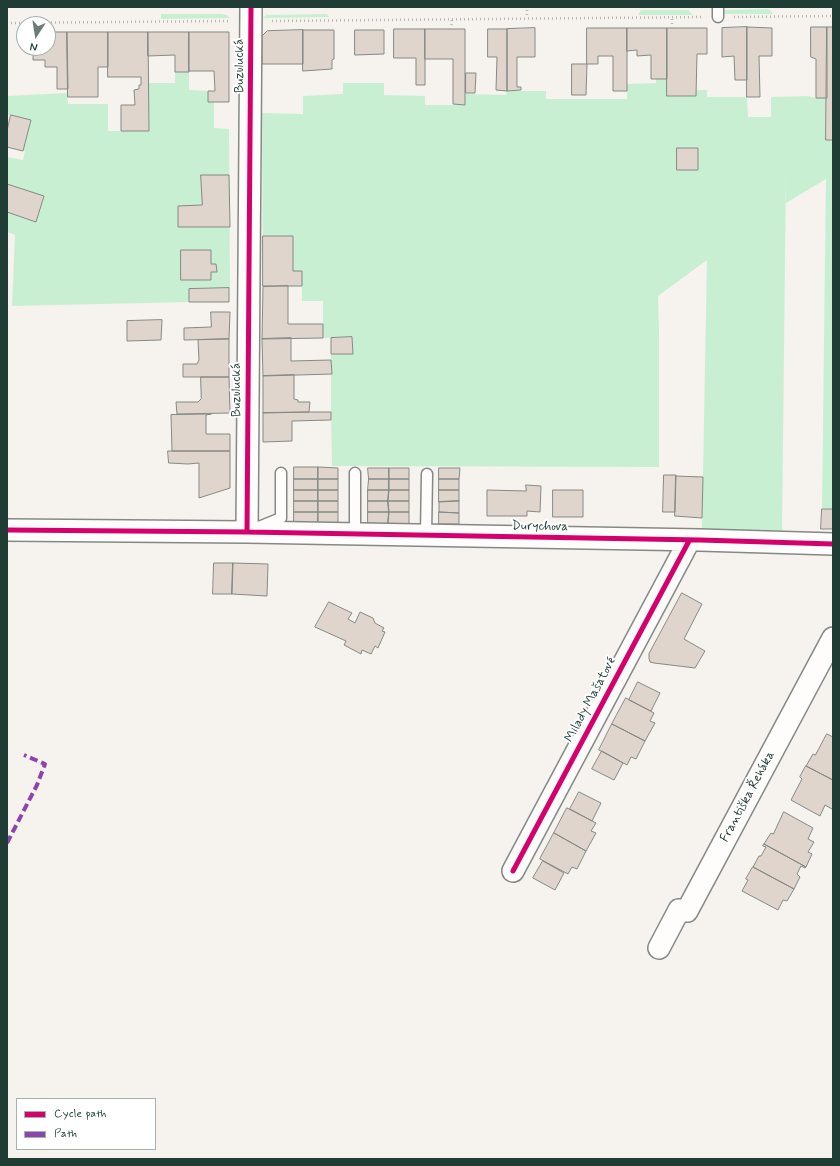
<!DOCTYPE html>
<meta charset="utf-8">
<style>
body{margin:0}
#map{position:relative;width:840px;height:1166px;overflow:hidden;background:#f6f2ee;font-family:Mynerve,sans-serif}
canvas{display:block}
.frame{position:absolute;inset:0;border:8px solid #1f3d34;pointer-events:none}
.legend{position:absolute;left:16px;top:1098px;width:140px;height:52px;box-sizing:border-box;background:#fff;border:1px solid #a5b1ae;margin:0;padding:5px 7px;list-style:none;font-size:12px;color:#1f3d34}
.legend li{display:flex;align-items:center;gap:8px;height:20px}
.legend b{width:20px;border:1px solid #a5b1ae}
.north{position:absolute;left:16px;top:16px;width:40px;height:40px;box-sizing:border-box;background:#fff;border:1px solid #a5b1ae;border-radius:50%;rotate:192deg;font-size:11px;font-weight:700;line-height:16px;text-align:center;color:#1f3d34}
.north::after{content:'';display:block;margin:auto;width:14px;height:18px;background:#6a7c75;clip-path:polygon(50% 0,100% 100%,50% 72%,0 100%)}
</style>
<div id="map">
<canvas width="840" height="1166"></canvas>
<div class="frame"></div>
<ul class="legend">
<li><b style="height:5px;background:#d6006c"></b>Cycle path</li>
<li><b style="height:5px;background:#8e44ad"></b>Path</li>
</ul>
<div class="north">N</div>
</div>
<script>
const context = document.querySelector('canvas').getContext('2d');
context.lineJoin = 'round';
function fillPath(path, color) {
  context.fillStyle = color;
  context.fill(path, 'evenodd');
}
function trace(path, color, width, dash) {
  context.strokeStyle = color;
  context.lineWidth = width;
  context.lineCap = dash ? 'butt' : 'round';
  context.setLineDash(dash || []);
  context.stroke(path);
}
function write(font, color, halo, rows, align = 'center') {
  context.font = font + ' Mynerve,sans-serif';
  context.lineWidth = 4;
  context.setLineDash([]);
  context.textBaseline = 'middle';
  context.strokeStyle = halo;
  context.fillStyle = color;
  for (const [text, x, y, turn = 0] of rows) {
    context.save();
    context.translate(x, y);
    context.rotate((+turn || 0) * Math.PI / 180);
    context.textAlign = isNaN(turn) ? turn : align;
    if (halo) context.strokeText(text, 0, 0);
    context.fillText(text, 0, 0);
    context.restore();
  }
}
const green = new Path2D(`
 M 768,9 L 770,10 L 773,14 L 724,14 L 725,10 L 727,10 Z
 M 641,10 L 689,10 L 692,15 L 638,15 Z
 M 161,14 L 221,14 L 227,15 L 230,18 L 161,19 Z
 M 327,14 L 329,17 L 263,18 L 266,15 Z
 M 175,72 L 189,72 L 189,90 L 208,91 L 208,102 L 214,102 L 214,128 L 229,129 L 230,288 L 189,289 L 189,302 L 12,306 L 15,235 L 7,232 L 7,157 L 23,160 L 25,151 L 23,151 L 31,120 L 11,115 L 7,115 L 7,96 L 67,93 L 68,104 L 108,104 L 108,131 L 149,131 L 148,83 L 175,83 Z
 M 656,79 L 667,79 L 667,90 L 707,90 L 707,97 L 747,97 L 748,117 L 771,117 L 771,97 L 808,96 L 816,98 L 827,98 L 826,140 L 833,140 L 833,509 L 822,508 L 826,179 L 786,203 L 786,170 L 782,531 L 702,529 L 707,260 L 658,296 L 659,333 L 659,467 L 332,466 L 331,412 L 331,354 L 353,354 L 352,337 L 323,338 L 323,301 L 302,301 L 302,286 L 263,287 L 262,113 L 303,114 L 303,96 L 343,94 L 343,83 L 384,83 L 384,95 L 425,96 L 425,105 L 465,105 L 465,94 L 506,95 L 507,91 L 546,91 L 546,99 L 627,99 L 627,84 L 656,83 Z`);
const building = new Path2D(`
 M 747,27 L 772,28 L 772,56 L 759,56 L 760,97 L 747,97 Z
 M 747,27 L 747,80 L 735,80 L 734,56 L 722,57 L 722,28 Z
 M 811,27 L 827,27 L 827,98 L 816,98 L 816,59 L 811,57 Z
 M 827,27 L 833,27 L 833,140 L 826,140 Z
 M 535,28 L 535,57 L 517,57 L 517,87 L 521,87 L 521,90 L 507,91 L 507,29 Z
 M 587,28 L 627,28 L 627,91 L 613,91 L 613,56 L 598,56 L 598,64 L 587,64 Z
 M 627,28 L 667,28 L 667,79 L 651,79 L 651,55 L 637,56 L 637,50 L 627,51 Z
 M 667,28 L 707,28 L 707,54 L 697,54 L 696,96 L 667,96 Z
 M 394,29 L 425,29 L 425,85 L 416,85 L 416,58 L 394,58 Z
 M 425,29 L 465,29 L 465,105 L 453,104 L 453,59 L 425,59 Z
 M 488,29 L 507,29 L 507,91 L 496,90 L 497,57 L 488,57 Z
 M 303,30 L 303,64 L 262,64 L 262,36 L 267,31 Z
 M 303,30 L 334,30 L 334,59 L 332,60 L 332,69 L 303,71 Z
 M 355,30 L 384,30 L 384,54 L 355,55 Z
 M 48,32 L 67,32 L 68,89 L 57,89 L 57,67 L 45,67 L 45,60 L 33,60 L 33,48 L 48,48 Z
 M 67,32 L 108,32 L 108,67 L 98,67 L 98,97 L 68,97 Z
 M 108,32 L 148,32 L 149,131 L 121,131 L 121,105 L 135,105 L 134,90 L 139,89 L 139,85 L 141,85 L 141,77 L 108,77 Z
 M 148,32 L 189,32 L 189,72 L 175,72 L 175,55 L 148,56 Z
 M 189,32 L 229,32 L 229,102 L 208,102 L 208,91 L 215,91 L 214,71 L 189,71 Z
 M 572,64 L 587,64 L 586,95 L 572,95 Z
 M 466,73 L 476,73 L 475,93 L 466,93 Z
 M 11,115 L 31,120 L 23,151 L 7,147 L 7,131 Z
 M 677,148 L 698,148 L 698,170 L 677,170 Z
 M 201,175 L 229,175 L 230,227 L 178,227 L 178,206 L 202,205 Z
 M 7,184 L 44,196 L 36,222 L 7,212 Z
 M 263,236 L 293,236 L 293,271 L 302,271 L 302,286 L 263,286 Z
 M 181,250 L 211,250 L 211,264 L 216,264 L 217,272 L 211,272 L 211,280 L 181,280 Z
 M 288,286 L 288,324 L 323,324 L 323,338 L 262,339 L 263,287 Z
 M 229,288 L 229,302 L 189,302 L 189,289 Z
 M 211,312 L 230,312 L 229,339 L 184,340 L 184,328 L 211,327 Z
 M 162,320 L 161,340 L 127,341 L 127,321 Z
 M 352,337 L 353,354 L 331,354 L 331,338 Z
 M 291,338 L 291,361 L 331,360 L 332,374 L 263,376 L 262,339 Z
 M 229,339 L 229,377 L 183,377 L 183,364 L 197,364 L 199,360 L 198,340 Z
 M 294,375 L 294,399 L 298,400 L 298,402 L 310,402 L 309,412 L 263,413 L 263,376 Z
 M 201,377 L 229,377 L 230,413 L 177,414 L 176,402 L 198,402 L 201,399 Z
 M 309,412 L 331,412 L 331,420 L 292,421 L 292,441 L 263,442 L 263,413 Z
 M 211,414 L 206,415 L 206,434 L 230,434 L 230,451 L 172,451 L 171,415 Z
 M 168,451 L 230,451 L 230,488 L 199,498 L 199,463 L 188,464 L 169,463 Z
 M 294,467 L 318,467 L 318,479 L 294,479 Z
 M 318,467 L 338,468 L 338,479 L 318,479 Z
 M 368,468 L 389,468 L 389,479 L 369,479 Z
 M 389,468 L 409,468 L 409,479 L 389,479 Z
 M 439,468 L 460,468 L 459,479 L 439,479 Z
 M 664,475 L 676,475 L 675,512 L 663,512 Z
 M 676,476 L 703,477 L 702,518 L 675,516 Z
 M 294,479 L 318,479 L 318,490 L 294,490 Z
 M 318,479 L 338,479 L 338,490 L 318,490 Z
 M 369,479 L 389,479 L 389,490 L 368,490 Z
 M 389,479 L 409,479 L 409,490 L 389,490 Z
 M 439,479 L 459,479 L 459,490 L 439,490 Z
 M 526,485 L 541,486 L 540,512 L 527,511 L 527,516 L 487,516 L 487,490 L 526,491 Z
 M 294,490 L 318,490 L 318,501 L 294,501 Z
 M 318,490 L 338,490 L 338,501 L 318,501 Z
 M 368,490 L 389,490 L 388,501 L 368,501 Z
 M 389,490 L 409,490 L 409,501 L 388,501 Z
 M 439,490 L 459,490 L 459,501 L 439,502 Z
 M 553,490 L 583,490 L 583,517 L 553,517 Z
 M 294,501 L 318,501 L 318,512 L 294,512 Z
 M 318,501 L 338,501 L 338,512 L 318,512 Z
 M 368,501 L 388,501 L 389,512 L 368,512 Z
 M 388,501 L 409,501 L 409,512 L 389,512 Z
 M 459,501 L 459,513 L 439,512 L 439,502 Z
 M 822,509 L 833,509 L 833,529 L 821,529 Z
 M 294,512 L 318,512 L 318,523 L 294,523 Z
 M 318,512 L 338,512 L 338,523 L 318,523 Z
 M 368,512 L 389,512 L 388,524 L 368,523 Z
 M 389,512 L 409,512 L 409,524 L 388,524 Z
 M 439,512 L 459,513 L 459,524 L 439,524 Z
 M 214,563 L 233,563 L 232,594 L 213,594 Z
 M 233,563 L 268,564 L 267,596 L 232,594 Z
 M 682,593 L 702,604 L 684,639 L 705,651 L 695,668 L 654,663 L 650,662 L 649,658 L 649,654 Z
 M 329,602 L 352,613 L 348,619 L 355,623 L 360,612 L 373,618 L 375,623 L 384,628 L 382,631 L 385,632 L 378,648 L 375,646 L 371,654 L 362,650 L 361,654 L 344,645 L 346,641 L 315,627 Z
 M 638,682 L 660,693 L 651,711 L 629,700 Z
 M 626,698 L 654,713 L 650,721 L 655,723 L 645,741 L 612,724 Z
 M 612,724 L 645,741 L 636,759 L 631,757 L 627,765 L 599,750 Z
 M 827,734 L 833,737 L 833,780 L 806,766 L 813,754 L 815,755 Z
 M 602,751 L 623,763 L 614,780 L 592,769 Z
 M 806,766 L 833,780 L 833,806 L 832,809 L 825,805 L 820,816 L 791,800 L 802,779 L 800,777 Z
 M 579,792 L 601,803 L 592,821 L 570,809 Z
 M 567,808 L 596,823 L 591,831 L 596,833 L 586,851 L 554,833 Z
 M 784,812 L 813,828 L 808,839 L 814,842 L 808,852 L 812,854 L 806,867 L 764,844 L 771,833 L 773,834 Z
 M 554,833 L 586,851 L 577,869 L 572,867 L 568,874 L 540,859 Z
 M 764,844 L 806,867 L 805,868 L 801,866 L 797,874 L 800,877 L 794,889 L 753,867 L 759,856 L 761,856 L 766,847 L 763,846 Z
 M 543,861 L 564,873 L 555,890 L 533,878 Z
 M 753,867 L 794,889 L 787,901 L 783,900 L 778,910 L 742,891 L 748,880 L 746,879 Z`);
const path = new Path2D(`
 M 527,10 L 527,18
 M 734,17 L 833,16
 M 272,21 L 703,17
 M 7,23 L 228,21
 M 672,28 L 672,17
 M 451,29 L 452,19`);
const service = new Path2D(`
 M 718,7 L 718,17
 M 259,527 L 281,518 L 281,473
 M 355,534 L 355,473
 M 426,535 L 427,474`);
const minor = new Path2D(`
 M 7,530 L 247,532 L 700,540 L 833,544
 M 247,532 L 251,7
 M 513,871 L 689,541
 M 659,948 L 679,910 L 687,911 L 833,638`);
const quiet = new Path2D(`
 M 7,843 L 37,785 L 45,764 L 24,755`);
const cycleway = new Path2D(`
 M 7,530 L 247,532 L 700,540 L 833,544
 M 247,532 L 251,7
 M 513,871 L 689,541`);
const streetNames = [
 ["Buzulucká",240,66,-90],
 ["Buzulucká",237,390,-90],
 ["Durychova",540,527,1],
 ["Milady Mašatové",591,700,-62],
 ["Františka Řeháka",748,797,-62]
];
fillPath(green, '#c9efd2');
fillPath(building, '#dfd5cd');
trace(building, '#858986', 1);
trace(service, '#858986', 13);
trace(minor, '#858986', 24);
trace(path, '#b5b7b6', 2.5, [1, 3]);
trace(service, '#fefdfc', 10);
trace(minor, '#fefdfc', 21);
trace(quiet, '#8e44ad', 4, [8, 4]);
trace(cycleway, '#d6006c', 5);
write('13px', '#1f3d34', '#fff', streetNames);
</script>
